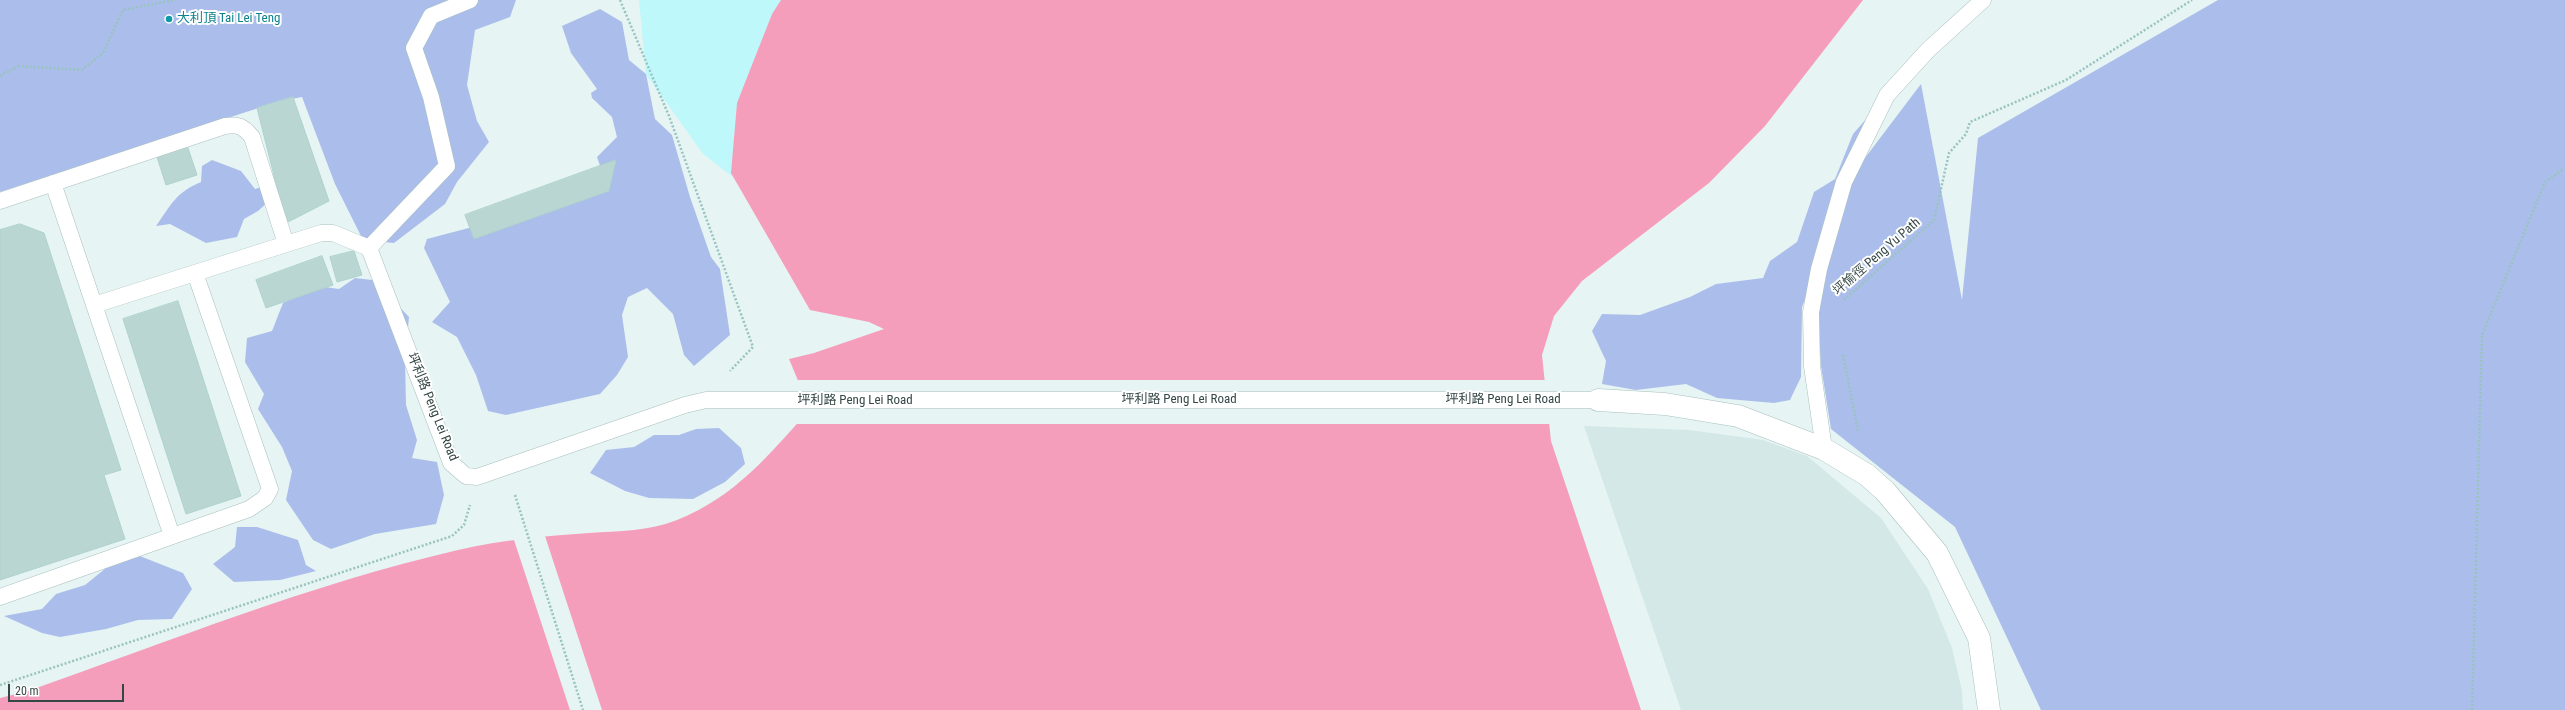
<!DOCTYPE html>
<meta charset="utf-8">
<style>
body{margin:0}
#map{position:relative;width:2565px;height:710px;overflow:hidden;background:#e6f4f3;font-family:"Roboto Condensed",sans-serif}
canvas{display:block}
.scale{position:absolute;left:8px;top:684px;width:116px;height:18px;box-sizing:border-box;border:2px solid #344745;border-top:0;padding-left:5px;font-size:12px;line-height:14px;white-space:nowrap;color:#344745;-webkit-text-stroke:3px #fff;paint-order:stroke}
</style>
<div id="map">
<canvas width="2565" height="710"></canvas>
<div class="scale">20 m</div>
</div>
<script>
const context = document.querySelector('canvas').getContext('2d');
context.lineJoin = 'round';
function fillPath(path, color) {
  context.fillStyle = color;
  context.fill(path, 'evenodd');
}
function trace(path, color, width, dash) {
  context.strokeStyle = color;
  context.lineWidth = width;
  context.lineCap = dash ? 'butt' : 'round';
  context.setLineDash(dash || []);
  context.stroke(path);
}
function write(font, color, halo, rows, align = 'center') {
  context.font = font + ' "Roboto Condensed","Noto Sans TC",sans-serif';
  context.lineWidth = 4;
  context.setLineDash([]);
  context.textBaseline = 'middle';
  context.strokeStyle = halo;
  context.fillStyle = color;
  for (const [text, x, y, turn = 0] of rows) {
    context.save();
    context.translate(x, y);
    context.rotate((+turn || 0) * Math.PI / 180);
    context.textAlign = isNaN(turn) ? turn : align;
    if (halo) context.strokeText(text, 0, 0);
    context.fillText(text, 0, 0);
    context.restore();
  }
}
const residential = new Path2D(`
 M 1584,426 L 1689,430 L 1763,440 L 1807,456 L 1881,518 L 1928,589 L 1952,648 L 1962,691 L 1963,710 L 1681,710 Z`);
const green = new Path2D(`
 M 0,0 L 516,0 L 510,17 L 475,30 L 467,85 L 477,121 L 489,142 L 457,182 L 445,204 L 394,243 L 363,240 L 335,184 L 302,97 L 277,102 L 0,192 Z
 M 2218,0 L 2565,0 L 2565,710 L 2041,710 L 1955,527 L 1831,429 L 1821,366 L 1818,313 L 1846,183 L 1921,84 L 1962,300 L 1978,138 Z
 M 600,9 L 622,22 L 629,60 L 646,74 L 655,119 L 672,135 L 690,197 L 711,257 L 720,269 L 730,335 L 694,366 L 684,355 L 673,314 L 647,288 L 628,297 L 622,315 L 628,357 L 617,375 L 600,394 L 506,415 L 488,411 L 476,375 L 457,337 L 432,322 L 450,302 L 424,248 L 427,239 L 609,191 L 597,157 L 617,137 L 612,117 L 592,98 L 591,93 L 597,89 L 571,53 L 562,26 Z
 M 1887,95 L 1802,307 L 1801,377 L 1790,400 L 1774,403 L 1717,398 L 1686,384 L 1636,390 L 1602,384 L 1606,361 L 1592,331 L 1602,314 L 1640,315 L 1690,297 L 1716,284 L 1763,278 L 1770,261 L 1797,242 L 1814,192 L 1835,179 L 1853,134 Z
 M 212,160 L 241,171 L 255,189 L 265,186 L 268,202 L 258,211 L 244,219 L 237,237 L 206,243 L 170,224 L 156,226 C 171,205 176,192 201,182 L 202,166 Z
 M 355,278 L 381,281 L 391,298 L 409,317 L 405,360 L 406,405 L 417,440 L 412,458 L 437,462 L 444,495 L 436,524 L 375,534 L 331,549 L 313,540 L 286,500 L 292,471 L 282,447 L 258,409 L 264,394 L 245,362 L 247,338 L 272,331 L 283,303 L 318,286 L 339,289 Z
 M 719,428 L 741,448 L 745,464 L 725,482 L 693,499 L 649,498 L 625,491 L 590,473 L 606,450 L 634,447 L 654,435 L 679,435 L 696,429 Z
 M 237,527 L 257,527 L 298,540 L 306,565 L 316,571 L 280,580 L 234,582 L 213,564 L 235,547 Z
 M 127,551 L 183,573 L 192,589 L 172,619 L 138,620 L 106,629 L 60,637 L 42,633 L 4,616 L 42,609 L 56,594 L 85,585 Z`);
const sand = new Path2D(`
 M 639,0 L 781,0 L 772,14 L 736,111 L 733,177 L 703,154 L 646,74 Z`);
const water = new Path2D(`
 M 781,0 L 1863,0 L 1765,126 L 1709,183 L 1582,281 L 1554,316 L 1542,355 L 1551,441 L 1641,710 L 0,710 L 0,698 L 28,691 C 170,641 311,584 458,550 C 501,540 545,536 589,533 C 619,531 649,531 677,520 C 735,497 770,454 810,409 L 789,359 L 814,353 L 884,329 L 869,322 L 810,310 L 731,173 L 737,103 L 772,14 Z`);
const pier = new Path2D(`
 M 796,380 L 1547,380 L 1552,424 L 794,424 L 808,409 Z
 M 544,534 L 545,536 L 602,710 L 570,710 L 513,537 Z`);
const building = new Path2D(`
 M 293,97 L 329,201 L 286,223 L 257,108 Z
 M 188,148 L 197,175 L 166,185 L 157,157 Z
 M 616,160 L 609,191 L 474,239 L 465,215 Z
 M 20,224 L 44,233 L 121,470 L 104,475 L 125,539 L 0,580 L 0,230 Z
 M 354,251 L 362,275 L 337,282 L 330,257 Z
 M 322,256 L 333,285 L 266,308 L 256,280 Z
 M 178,301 L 241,496 L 186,514 L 123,319 Z`);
const path = new Path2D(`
 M 620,0 L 669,116 L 753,347 L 730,371
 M 0,76 L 19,66 L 82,70 L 103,53 L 123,10 L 174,0
 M 1844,300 L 1934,220 L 1949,153 L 1966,134 L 1970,122 L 2066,80 L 2192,0
 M 1843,355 L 1858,431
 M 515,495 L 583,710
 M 0,685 L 452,536 L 464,525 L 470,505
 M 2472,710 L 2482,335 L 2545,182 L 2565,168`);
const service = new Path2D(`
 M 53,183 L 172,536
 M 0,201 L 225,126 C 238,124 243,126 252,137 L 286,244
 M 369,248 L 451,463 L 466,476 L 477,477 L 685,405 L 706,400 L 1598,400
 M 369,248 L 447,166 L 431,97 L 414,48 L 431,16 L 470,0
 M 94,305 L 321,233 L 333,233 L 369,248
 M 1824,449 L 1812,366 L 1811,312 L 1819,269 L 1844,182 L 1887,95 L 1928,50 L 1983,0
 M 0,597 L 249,509 L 265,498 L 270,489 L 195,273`);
const minor = new Path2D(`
 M 1598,400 L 1665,404 L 1738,416 L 1824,449 L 1867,475 L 1885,491 L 1937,553 L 1979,638 L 1989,710`);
const markers = [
 [169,19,4,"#0f9aa8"]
];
const cultureNames = [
 ["大利頂 Tai Lei Teng",177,19]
];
const streetNames = [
 ["坪愉徑 Peng Yu Path",1877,257,-41],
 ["坪利路 Peng Lei Road",1179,400],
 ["坪利路 Peng Lei Road",1503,400],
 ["坪利路 Peng Lei Road",855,401],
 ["坪利路 Peng Lei Road",432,407,68]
];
fillPath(residential, '#d3e8e7');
fillPath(green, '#abbeeb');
fillPath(sand, '#bff8fb');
fillPath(water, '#f59ebb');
fillPath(pier, '#e6f4f3');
fillPath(building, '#bad6d2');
trace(building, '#add2cd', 1);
trace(service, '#a8c0be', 17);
trace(minor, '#a8c0be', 23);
trace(path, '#98c3bf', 2.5, [2, 2]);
trace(service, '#fff', 16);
trace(minor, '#fff', 22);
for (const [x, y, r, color] of markers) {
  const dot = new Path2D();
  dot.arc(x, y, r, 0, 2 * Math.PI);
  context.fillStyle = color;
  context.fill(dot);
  trace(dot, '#fff', 1.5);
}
write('13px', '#0d838f', '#fff', cultureNames, 'left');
write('13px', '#344745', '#fff', streetNames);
</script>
